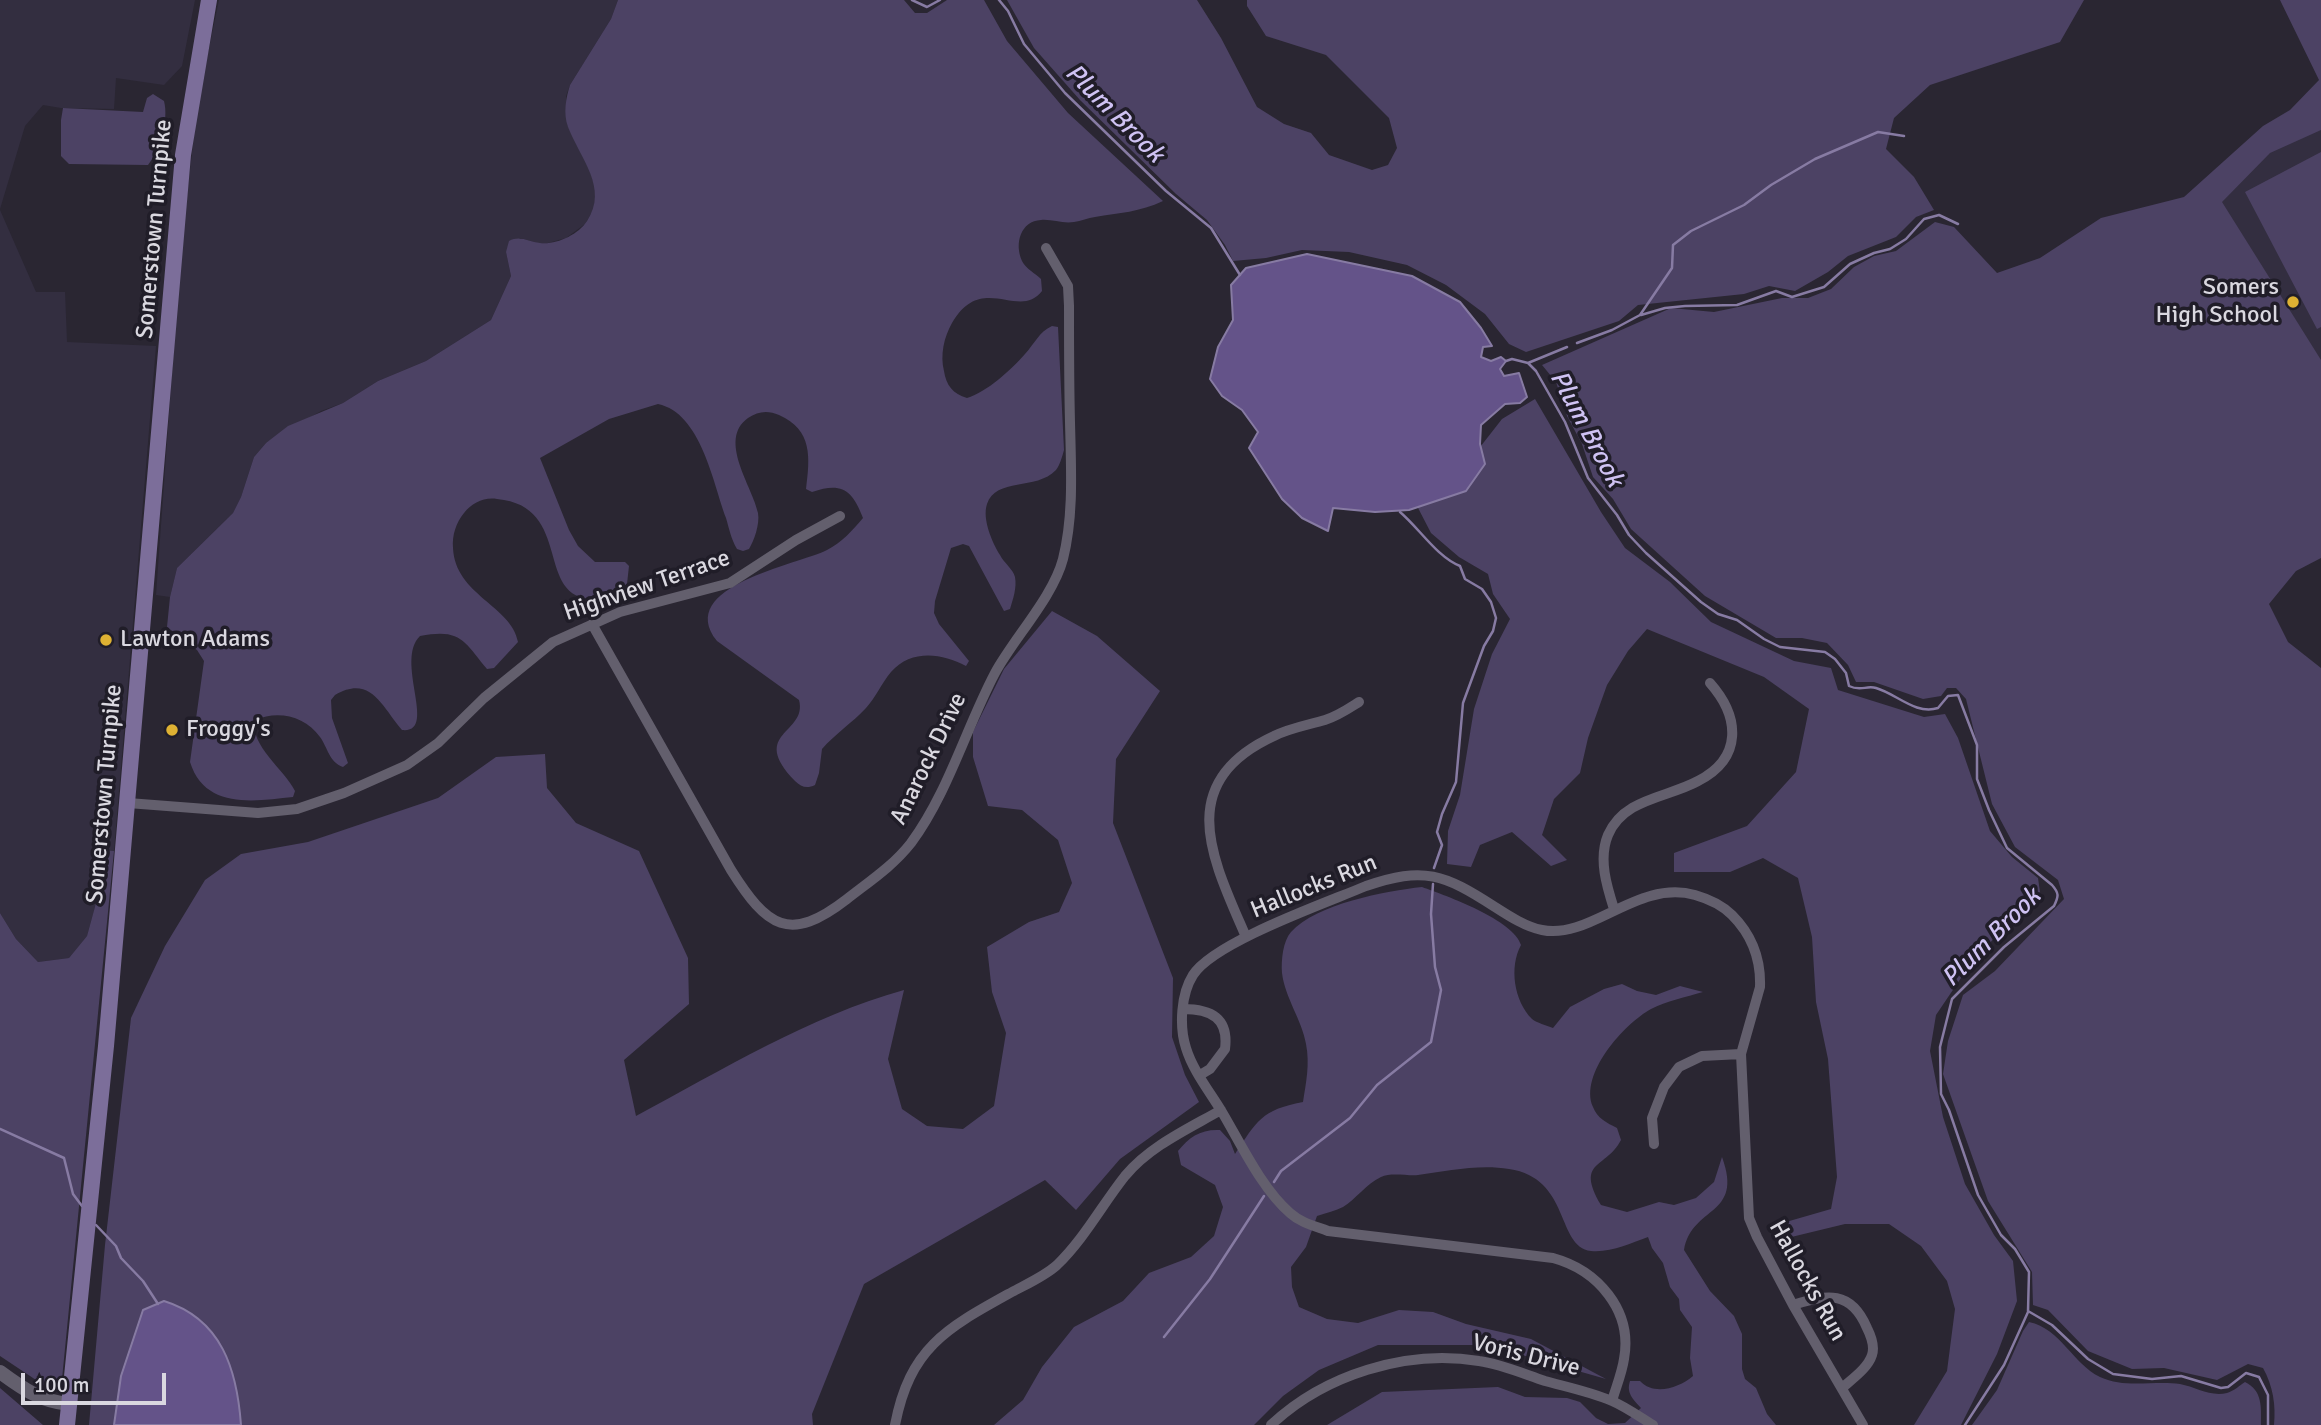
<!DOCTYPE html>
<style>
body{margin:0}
#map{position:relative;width:2321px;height:1425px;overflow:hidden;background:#2a2632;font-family:Signika,sans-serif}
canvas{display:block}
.scale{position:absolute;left:21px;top:1373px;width:145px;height:32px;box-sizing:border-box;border:4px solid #dad8e0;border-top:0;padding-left:9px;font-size:21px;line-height:24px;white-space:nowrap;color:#dad8e0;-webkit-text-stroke:5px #201d28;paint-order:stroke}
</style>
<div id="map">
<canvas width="2321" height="1425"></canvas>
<div class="scale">100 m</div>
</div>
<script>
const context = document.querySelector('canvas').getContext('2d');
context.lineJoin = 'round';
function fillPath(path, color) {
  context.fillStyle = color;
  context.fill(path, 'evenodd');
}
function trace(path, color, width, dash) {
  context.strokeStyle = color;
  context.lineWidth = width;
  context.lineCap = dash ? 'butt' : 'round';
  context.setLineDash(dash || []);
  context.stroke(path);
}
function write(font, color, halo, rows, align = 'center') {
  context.font = font + ' Signika,sans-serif';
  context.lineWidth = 7;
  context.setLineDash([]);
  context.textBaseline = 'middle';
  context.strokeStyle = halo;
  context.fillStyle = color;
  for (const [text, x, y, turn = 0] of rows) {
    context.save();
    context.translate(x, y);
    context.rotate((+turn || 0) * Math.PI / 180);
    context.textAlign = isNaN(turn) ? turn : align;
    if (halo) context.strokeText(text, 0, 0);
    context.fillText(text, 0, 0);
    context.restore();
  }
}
const built = new Path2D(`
 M 0,0 L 195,0 L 182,66 L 164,85 L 116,78 L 114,109 L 61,108 L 43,105 L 25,126 L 0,209 Z
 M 219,0 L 618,0 L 611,19 L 570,85 L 566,96 L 568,126 L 588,165 L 596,190 L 594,209 L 585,224 L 566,238 L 548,243 L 537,243 L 520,238 L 506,252 L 511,276 L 491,320 L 426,361 L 378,381 L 343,403 L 321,411 L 266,443 L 254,457 L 241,497 L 233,513 L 177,568 L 170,597 L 156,595 L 181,247 L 198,101 Z
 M 2321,111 L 2321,393 L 2205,180 Z
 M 0,210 L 36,292 L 65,292 L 67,342 L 156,346 L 114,851 L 105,850 L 96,903 L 87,936 L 69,958 L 38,962 L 16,939 L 0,913 Z`);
const green = new Path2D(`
 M 618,0 L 904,0 L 915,13 L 927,13 L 947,0 L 984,0 L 1007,41 L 1068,113 L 1163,201 C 1140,212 1119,213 1095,217 C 1088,218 1081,221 1074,222 C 1063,224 1052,219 1041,220 C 1021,221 1014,243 1022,261 C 1025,268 1036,274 1041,279 L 1042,291 C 1019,321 982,271 952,323 C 944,337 940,355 944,371 C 946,385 953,394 967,398 C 987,392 1011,370 1025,354 C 1035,343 1039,332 1052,326 L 1058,327 L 1064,450 C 1062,457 1060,465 1056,470 C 1036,491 996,477 987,504 C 982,519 992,542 1000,555 C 1004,563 1013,569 1015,577 C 1017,588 1013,599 1010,609 L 1004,611 L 969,546 L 963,544 L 951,548 L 935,601 L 934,613 L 939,624 L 969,661 L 966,666 C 942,653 911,649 891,672 C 881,684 876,697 866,708 C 852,723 835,734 822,749 L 819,773 L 815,785 C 807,789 801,787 795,781 C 748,732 808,734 799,700 L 717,641 C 674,586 797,565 827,550 C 841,543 853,530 863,518 C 852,489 841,482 812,492 L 806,489 C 810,458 813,430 779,415 C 768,410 758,411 748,418 C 717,440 753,487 758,513 C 760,524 754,541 749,549 L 743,551 L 737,549 C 731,539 729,528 726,518 C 713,483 701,413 658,404 L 609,419 L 540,458 L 569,530 L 578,546 L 595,562 L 625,562 L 629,566 L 627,584 L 622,595 C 521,623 584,507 497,499 C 484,497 472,503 464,513 C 456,523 452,535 453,548 C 455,595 512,606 518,642 L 494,668 L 487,669 C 464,642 462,628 420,636 C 394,661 439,734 402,730 C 382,707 371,674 335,695 L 331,700 L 332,718 L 348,763 L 343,767 C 329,762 328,748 320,737 C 305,716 278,710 255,720 C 249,745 285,770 295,791 L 293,797 C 255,801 205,810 190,762 L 204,661 L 197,650 L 167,627 L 170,597 L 177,568 L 233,513 L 241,497 L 254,457 L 266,443 L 288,426 L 343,403 L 378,381 L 426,361 L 491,320 L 511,276 L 506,252 L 509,241 C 520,235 529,242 540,243 C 556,245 578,235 587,221 C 609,188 580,158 568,127 C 563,113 566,98 570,85 L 611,19 Z
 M 1007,0 L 1197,0 L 1221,38 L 1257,107 L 1284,124 L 1311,133 L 1329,155 L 1372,170 L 1388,165 L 1397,148 L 1389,118 L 1326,55 L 1266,36 L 1247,6 L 1247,0 L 2084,0 L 2060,42 L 1930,85 L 1894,118 L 1886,149 L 1914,177 L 1934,210 L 1916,217 L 1896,237 L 1848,256 L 1828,272 L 1795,291 L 1769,286 L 1744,294 L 1638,305 L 1619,321 L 1526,352 L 1509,344 L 1485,314 L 1446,285 L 1407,265 L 1349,252 L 1302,250 L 1266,258 L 1233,261 L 1225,245 L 1207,220 L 1176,194 L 1080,100 L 1034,48 Z
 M 2280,0 L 2321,0 L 2321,130 L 2270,153 L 2222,202 L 2321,360 L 2321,558 L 2296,571 L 2269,604 L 2288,642 L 2321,668 L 2321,1425 L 2274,1425 C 2276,1405 2273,1386 2263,1368 L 2248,1364 L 2217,1380 L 2164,1368 L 2132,1369 L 2088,1351 L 2048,1310 L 2033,1305 L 2032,1272 L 1988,1201 L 1943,1074 L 1948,1041 L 1963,995 L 1995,971 L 2064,899 L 2058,880 L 2015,847 L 1992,804 L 1966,699 L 1956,688 L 1947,688 L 1941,696 L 1923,699 L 1874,682 L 1856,682 L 1848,665 L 1827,643 L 1802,638 L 1776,638 L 1705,596 L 1631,529 L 1613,499 L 1593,477 L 1582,444 L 1567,416 L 1556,382 L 1542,365 L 1671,308 L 1714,312 L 1782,298 L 1808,298 L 1831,289 L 1854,267 L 1874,256 L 1896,251 L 1935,222 L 1954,227 L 1997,273 L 2040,258 L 2101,218 L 2184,197 L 2263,126 L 2290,110 L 2319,80 Z
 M 153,94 L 164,101 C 169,120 160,150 148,165 L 69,164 L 61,156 L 61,120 L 63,108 L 143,112 L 147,98 Z
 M 2321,152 L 2321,327 L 2317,329 L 2245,192 Z
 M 1535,399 L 1601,512 L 1625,548 L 1670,582 L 1711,622 L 1794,661 L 1831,668 L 1838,690 L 1924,717 L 1945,714 L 1958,738 L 1990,831 L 2012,857 L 2038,878 L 2040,892 L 2014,915 L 1965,972 L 1936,1015 L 1930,1051 L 1943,1117 L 1965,1184 L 1994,1235 L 2013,1261 L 2017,1301 L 1997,1354 L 1961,1425 L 1914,1425 L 1947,1371 L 1955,1309 L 1947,1281 L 1921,1246 L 1889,1224 L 1845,1224 L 1779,1240 L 1779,1224 L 1831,1209 L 1837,1177 L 1828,1059 L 1816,1002 L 1812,937 L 1798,878 L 1763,858 L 1730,872 L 1674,872 L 1674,853 L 1747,826 L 1796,772 L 1809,709 L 1764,677 L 1647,629 L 1628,651 L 1607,685 L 1588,738 L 1580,773 L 1554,799 L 1542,835 L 1567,860 L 1551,866 L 1512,832 L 1480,845 L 1471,867 L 1447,864 L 1448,831 L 1460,795 L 1474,709 L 1492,654 L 1510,619 L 1493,594 L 1488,574 L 1459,557 L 1431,533 L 1417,506 L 1477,451 L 1502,419 Z
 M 1052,611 L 1097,636 L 1160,691 L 1116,759 L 1113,823 L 1173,978 L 1172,1037 L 1185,1075 L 1199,1102 L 1120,1159 L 1076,1210 L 1045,1180 L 864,1284 L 812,1414 L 813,1425 L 89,1425 L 105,1245 L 131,1018 L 165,946 L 205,880 L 241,854 L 308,842 L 438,798 L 496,757 L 545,754 L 547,788 L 576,823 L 639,851 L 688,958 L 689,1004 L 624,1060 L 636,1116 C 722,1070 810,1016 904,990 L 888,1059 L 902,1109 L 927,1126 L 963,1129 L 994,1106 L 1006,1033 L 992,992 L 987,947 L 1029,922 L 1059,912 L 1072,883 L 1058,840 L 1022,810 L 988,806 L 973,757 L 973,732 L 1004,669 Z
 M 104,850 L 114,851 L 62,1379 L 54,1387 L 45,1386 L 0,1356 L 0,913 L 16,939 L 38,962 L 69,958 L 87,936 L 96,903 Z
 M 1422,887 C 1447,896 1514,920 1521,945 C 1509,967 1514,1001 1532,1019 C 1537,1023 1546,1025 1553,1028 L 1570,1007 L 1604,989 L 1622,984 L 1637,991 L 1656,995 L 1680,986 L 1703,992 C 1686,997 1666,1001 1651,1009 C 1624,1024 1579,1074 1593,1107 C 1597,1118 1607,1123 1617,1128 L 1621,1140 C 1606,1169 1575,1160 1601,1205 L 1627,1212 L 1659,1202 L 1674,1205 L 1696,1198 L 1714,1182 L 1722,1157 C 1744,1217 1692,1205 1684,1250 L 1710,1291 L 1734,1316 L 1742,1334 L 1742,1369 L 1745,1379 L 1756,1388 L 1767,1414 L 1776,1425 L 1327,1425 L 1382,1392 L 1498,1387 L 1525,1397 L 1567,1398 L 1580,1402 L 1596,1418 L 1608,1424 L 1625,1423 L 1641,1408 C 1633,1399 1626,1393 1630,1381 L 1640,1381 C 1654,1396 1679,1388 1693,1376 L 1690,1358 L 1692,1327 L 1680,1310 L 1679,1299 L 1670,1287 L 1663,1263 L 1652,1248 L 1648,1237 C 1631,1243 1610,1253 1591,1251 C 1556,1247 1571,1178 1509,1169 C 1479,1164 1447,1171 1418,1175 C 1407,1176 1391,1172 1381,1177 C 1366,1184 1356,1199 1343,1207 C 1335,1211 1325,1213 1317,1216 L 1306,1247 L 1291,1267 L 1292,1287 L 1299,1307 L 1327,1319 L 1358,1323 L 1399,1310 L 1433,1312 L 1466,1324 L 1531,1339 L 1606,1379 L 1487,1345 L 1378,1345 L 1319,1370 L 1283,1396 L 1254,1425 L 994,1425 L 1023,1400 L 1042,1367 L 1074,1327 L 1123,1301 L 1149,1273 L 1191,1257 L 1214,1236 L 1223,1207 L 1215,1185 L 1181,1165 L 1178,1151 C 1189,1137 1201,1129 1220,1130 L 1230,1141 L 1235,1154 C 1257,1121 1261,1110 1303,1102 C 1306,1083 1310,1064 1306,1044 C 1302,1020 1285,998 1282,973 C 1281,960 1283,941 1291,932 C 1316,904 1386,891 1422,887 Z
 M 2029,1322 C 2061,1329 2072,1363 2100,1377 C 2126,1389 2154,1380 2180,1384 C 2196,1387 2210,1397 2227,1393 C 2234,1391 2240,1385 2245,1382 C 2263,1391 2261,1407 2261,1425 L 1972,1425 L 1997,1390 L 2023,1331 Z
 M 0,1388 L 43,1425 L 0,1425 Z`);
const water = new Path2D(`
 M 1307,254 L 1412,276 L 1460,302 L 1481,328 L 1492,346 L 1483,347 L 1481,357 L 1491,361 L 1501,357 L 1506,361 L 1500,369 L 1504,376 L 1519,373 L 1527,397 L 1520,403 L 1505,404 L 1481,425 L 1480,444 L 1485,464 L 1466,491 L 1409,510 L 1375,512 L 1333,508 L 1328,531 L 1302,518 L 1282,499 L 1249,448 L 1258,432 L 1242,410 L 1222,396 L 1210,379 L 1218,347 L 1233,320 L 1231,285 L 1246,268 Z
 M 164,1301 C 222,1319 237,1370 241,1425 L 114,1425 L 121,1376 L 143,1310 Z`);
const stream = new Path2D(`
 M 912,0 L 927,7 L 940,0
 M 999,0 L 1008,11 L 1024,44 L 1065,93 L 1166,191 L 1211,228 L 1240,275
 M 1641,315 L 1665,308 L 1685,306 L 1737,305 L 1776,291 L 1792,297 L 1824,287 L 1850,264 L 1874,253 L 1890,249 L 1906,239 L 1924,219 L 1939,215 L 1958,224
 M 1577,343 L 1612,330 L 1640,315 L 1672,268 L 1673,245 L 1691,231 L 1744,205 L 1771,185 L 1815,159 L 1878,132 L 1904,136
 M 1506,361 L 1512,359 L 1528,363 L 1536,371 L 1565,422 L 1588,478 L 1617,515 L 1629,535 L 1646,553 L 1701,602 L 1718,614 L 1737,620 L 1764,639 L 1780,647 L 1825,652 L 1835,659 L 1846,673 L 1849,686 C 1861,692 1866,685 1876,688 C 1897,694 1915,715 1938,708 L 1948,696 L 1958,695 L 1977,745 L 1977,779 L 1989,810 L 2007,848 L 2052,885 C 2059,893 2059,896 2054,906 L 2004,947 L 1952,999 L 1940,1047 L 1941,1094 L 1949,1110 L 1978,1195 L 2001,1235 L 2015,1249 L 2029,1272 L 2028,1311 L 2052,1325 L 2088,1359 L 2113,1374 L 2152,1379 L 2181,1376 L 2221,1388 L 2228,1387 L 2246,1373 L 2259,1377 L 2268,1395 L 2268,1425
 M 1528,363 L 1567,347
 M 1400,512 C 1419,528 1437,557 1460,566 L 1465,579 L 1482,589 L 1491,602 L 1496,618 L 1493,631 L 1484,646 L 1463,703 L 1456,782 L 1442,814 L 1437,832 L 1442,845 L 1434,868
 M 0,1129 L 64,1158 L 73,1194 L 82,1206
 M 1274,1182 L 1281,1171 L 1350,1118 L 1377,1085 L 1431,1042 L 1441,990 L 1435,967 L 1431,914 L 1433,884
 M 96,1225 L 116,1246 L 121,1258 L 143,1281 L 158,1304
 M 1164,1337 L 1210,1279 L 1264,1196
 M 1965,1425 L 2004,1365 L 2028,1312`);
const street = new Path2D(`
 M 592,624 L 731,870 C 767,927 789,944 847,899 C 870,881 893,866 911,843 C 948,793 966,728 995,673 C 1014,638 1053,597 1063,559 C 1074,515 1071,468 1070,422 C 1069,384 1069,345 1069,306 L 1068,286 L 1046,248
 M 128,803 L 258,813 L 297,809 L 344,793 L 407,765 L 438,743 L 484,698 L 553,642 L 620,612 L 730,583 L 796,540 L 840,516
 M 1614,909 C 1607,887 1598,859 1608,835 C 1624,798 1667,798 1698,781 C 1743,758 1740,717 1710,683
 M 1246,937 C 1213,860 1172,783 1274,736 C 1290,728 1308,725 1325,720 C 1338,716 1348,709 1359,702
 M 1183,1009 C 1211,1009 1229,1018 1225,1049 L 1210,1069 L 1200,1075
 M 1654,1144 L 1652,1118 L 1664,1087 L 1679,1067 L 1702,1056 L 1741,1054
 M 1793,1305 C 1827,1294 1851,1290 1867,1328 C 1871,1336 1875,1346 1872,1355 C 1868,1368 1852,1379 1842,1388
 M 1612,1401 C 1616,1387 1622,1373 1624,1359 C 1633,1310 1597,1270 1553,1258 L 1328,1231 C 1315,1226 1301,1223 1290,1213 C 1262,1189 1241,1144 1222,1112 C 1210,1092 1193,1071 1186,1048 C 1179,1026 1181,994 1193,975 C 1214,942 1326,903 1366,886 C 1424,866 1444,874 1495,907 C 1509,916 1526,927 1542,930 C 1591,940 1637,879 1695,895 C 1709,899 1722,905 1732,915 C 1752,935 1761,959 1760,987 L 1741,1054 L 1749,1218 L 1757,1237 L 1793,1305 L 1863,1425
 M 895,1425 C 910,1347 947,1328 1012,1292 C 1027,1284 1045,1276 1057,1265 C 1084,1239 1102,1205 1125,1176 C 1150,1146 1188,1129 1221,1110
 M 1271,1425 C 1324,1375 1406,1349 1479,1361 C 1501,1364 1524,1374 1545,1381 C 1567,1387 1591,1392 1612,1401 C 1626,1407 1640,1417 1653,1425`);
const secondary = new Path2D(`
 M 0,1372 C 23,1389 40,1401 69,1404`);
const primary = new Path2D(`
 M 67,1425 L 106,1046 L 183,155 L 209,0`);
const markers = [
 [2293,302,7,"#deb133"],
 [106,640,7,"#deb133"],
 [172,730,7,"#deb133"]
];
const streetNames = [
 ["Somerstown Turnpike",155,229,-85],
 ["Highview Terrace",647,586,-19],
 ["Anarock Drive",929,759,-64],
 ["Somerstown Turnpike",105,794,-85],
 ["Hallocks Run",1314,887,-22],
 ["Hallocks Run",1807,1281,61],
 ["Voris Drive",1526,1356,14]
];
const poiNames = [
 ["Somers",2279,288,"right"],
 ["High School",2279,316,"right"],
 ["Lawton Adams",120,640],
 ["Froggy's",186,730]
];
const waterNames = [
 ["Plum Brook",1114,114,45],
 ["Plum Brook",1586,429,62],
 ["Plum Brook",1992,938,-45]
];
fillPath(built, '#332e40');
fillPath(green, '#4c4264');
fillPath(water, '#645389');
trace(water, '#877ba3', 2);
trace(stream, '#877ba3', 2.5);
trace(street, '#635f6d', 10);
trace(secondary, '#635f6d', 14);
trace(primary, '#7c6e9a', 16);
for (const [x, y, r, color] of markers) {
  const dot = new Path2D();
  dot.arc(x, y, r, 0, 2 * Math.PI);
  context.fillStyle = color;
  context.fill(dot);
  trace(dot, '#201d28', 2.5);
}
write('24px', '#dad8e0', '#201d28', streetNames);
write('24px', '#dad8e0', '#201d28', poiNames, 'left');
write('italic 26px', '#cfc2f3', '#201d28', waterNames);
</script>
